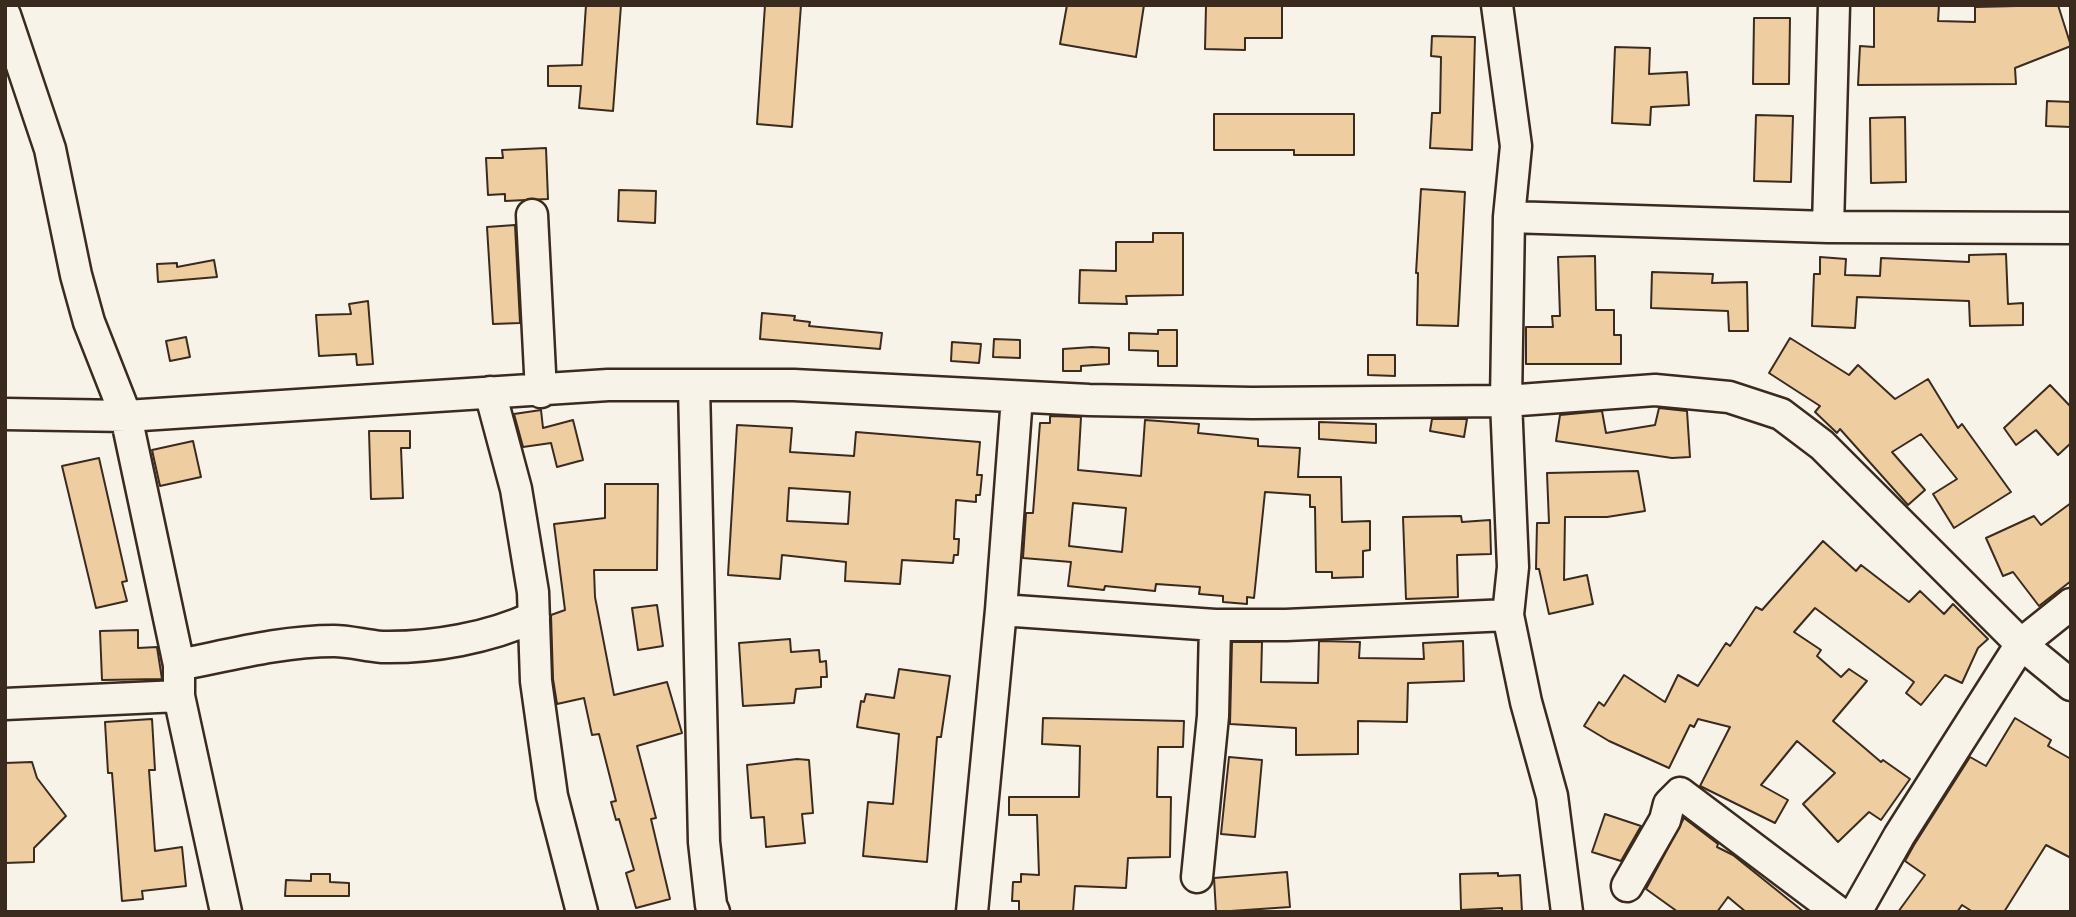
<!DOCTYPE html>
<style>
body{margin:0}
#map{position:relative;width:2076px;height:917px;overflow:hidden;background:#f7f3e8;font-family:Mynerve,sans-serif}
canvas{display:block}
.frame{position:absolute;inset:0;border:7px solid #3b2a1e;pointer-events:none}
</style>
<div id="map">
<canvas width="2076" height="917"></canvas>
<div class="frame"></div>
</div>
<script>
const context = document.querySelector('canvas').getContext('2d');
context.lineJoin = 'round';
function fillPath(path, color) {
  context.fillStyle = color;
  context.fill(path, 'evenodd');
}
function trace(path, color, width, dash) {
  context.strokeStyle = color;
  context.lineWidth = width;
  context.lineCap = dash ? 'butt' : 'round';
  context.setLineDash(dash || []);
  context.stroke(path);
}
const building = new Path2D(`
 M 586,5 L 621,5 L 613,111 L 579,108 L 581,86 L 548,86 L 548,66 L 582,65 Z
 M 765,5 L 801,5 L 792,127 L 757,124 Z
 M 1067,5 L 1144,5 L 1136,57 L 1060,44 Z
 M 1206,5 L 1282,5 L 1282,38 L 1245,38 L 1245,50 L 1205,49 Z
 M 1874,5 L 1939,5 L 1938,21 L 1975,22 L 1975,7 L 2058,5 L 2071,46 L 2015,68 L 2016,84 L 1858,85 L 1860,46 L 1874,47 Z
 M 1754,18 L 1790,18 L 1789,84 L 1753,84 Z
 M 1432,36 L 1475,37 L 1472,150 L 1430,148 L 1432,113 L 1440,113 L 1441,57 L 1431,56 Z
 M 1615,47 L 1650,48 L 1649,74 L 1687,72 L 1689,105 L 1651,107 L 1650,125 L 1612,123 Z
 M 2047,101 L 2071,102 L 2071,127 L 2046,126 Z
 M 1214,114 L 1354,114 L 1354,155 L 1294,155 L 1294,150 L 1214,150 Z
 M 1756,115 L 1793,116 L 1791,182 L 1754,181 Z
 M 1905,117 L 1906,182 L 1871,183 L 1870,118 Z
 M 546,148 L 548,199 L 505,201 L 505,194 L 488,195 L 486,158 L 503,158 L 502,150 Z
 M 1421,189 L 1465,192 L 1458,326 L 1417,325 L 1418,273 L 1416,273 Z
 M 619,190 L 656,191 L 655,223 L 618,221 Z
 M 515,225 L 520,323 L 493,324 L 487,227 Z
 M 1153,233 L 1183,233 L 1183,295 L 1126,296 L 1127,304 L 1079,303 L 1080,270 L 1116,271 L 1116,242 L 1153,242 Z
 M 2006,254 L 2008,304 L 2023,303 L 2023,325 L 1970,326 L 1969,301 L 1857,297 L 1855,328 L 1812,326 L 1814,274 L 1820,274 L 1820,257 L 1846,259 L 1845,275 L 1880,276 L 1881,258 L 1969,262 L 1969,255 Z
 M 1595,256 L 1596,310 L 1614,310 L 1614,335 L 1621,335 L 1621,364 L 1526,364 L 1526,327 L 1553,327 L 1552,316 L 1560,316 L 1558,257 Z
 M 214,260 L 217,277 L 158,282 L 157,264 L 177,263 L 177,267 Z
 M 1652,272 L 1713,274 L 1712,283 L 1747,282 L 1748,331 L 1729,331 L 1728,311 L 1651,308 Z
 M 368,301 L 373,364 L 357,365 L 356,354 L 319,356 L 316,315 L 351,314 L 349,304 Z
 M 762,313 L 795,316 L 794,320 L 810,322 L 809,326 L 882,333 L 880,349 L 760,339 Z
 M 1158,330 L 1177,330 L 1177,366 L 1158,366 L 1158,351 L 1129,350 L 1129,333 L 1158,334 Z
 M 186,337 L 190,357 L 170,361 L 166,341 Z
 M 1790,338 L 1849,375 L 1858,365 L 1895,399 L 1928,379 L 1958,428 L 1962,424 L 2011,492 L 1954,528 L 1933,494 L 1957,479 L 1921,434 L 1892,452 L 1925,490 L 1908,505 L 1840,429 L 1837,433 L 1815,412 L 1820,406 L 1769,373 Z
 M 994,339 L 1020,340 L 1020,358 L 993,357 Z
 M 952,342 L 981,344 L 979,363 L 951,361 Z
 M 1092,347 L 1109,348 L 1109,364 L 1081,366 L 1081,371 L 1063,371 L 1063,349 Z
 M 1368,355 L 1395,355 L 1395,376 L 1368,375 Z
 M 2050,385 L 2071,407 L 2071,443 L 2058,455 L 2036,430 L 2016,445 L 2004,428 Z
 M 1659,408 L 1687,411 L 1690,457 L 1672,458 L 1556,441 L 1560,415 L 1602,411 L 1606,433 L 1655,425 Z
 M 541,410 L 543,428 L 573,420 L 583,460 L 557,467 L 551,443 L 523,447 L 514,414 Z
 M 1050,416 L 1081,417 L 1078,470 L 1141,476 L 1145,420 L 1199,424 L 1198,433 L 1258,439 L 1258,446 L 1300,448 L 1298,477 L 1341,477 L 1342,522 L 1370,521 L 1370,550 L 1363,551 L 1363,577 L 1332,578 L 1332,572 L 1316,572 L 1315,507 L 1310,507 L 1310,495 L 1265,492 L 1254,598 L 1247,597 L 1247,604 L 1223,602 L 1223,596 L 1199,594 L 1200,587 L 1156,584 L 1155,591 L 1105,586 L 1104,590 L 1068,586 L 1071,562 L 1023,558 L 1026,513 L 1033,513 L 1040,423 L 1050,423 ZM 1073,503 L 1126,508 L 1122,552 L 1069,546 Z
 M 1432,419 L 1467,419 L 1464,437 L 1430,431 Z
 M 1319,422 L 1376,424 L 1376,443 L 1319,439 Z
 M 737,425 L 792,428 L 790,452 L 854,456 L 856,432 L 980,442 L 977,475 L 982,475 L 980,495 L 976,495 L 976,502 L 956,500 L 954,539 L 959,539 L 958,555 L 954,555 L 953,563 L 902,560 L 900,584 L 845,581 L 846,562 L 782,555 L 780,579 L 728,575 ZM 789,488 L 850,492 L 848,524 L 787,521 Z
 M 369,431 L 410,431 L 410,448 L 401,448 L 403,498 L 371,499 Z
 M 193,441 L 201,477 L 160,486 L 152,450 Z
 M 99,458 L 127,581 L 122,582 L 127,601 L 96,608 L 62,466 Z
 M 1638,471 L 1645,511 L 1607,517 L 1565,517 L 1564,580 L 1587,575 L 1593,604 L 1549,614 L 1539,569 L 1536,569 L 1537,523 L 1549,523 L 1547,473 Z
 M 605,484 L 658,484 L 657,570 L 594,570 L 595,597 L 614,695 L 667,682 L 682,733 L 637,746 L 656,818 L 651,819 L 670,899 L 636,908 L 626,873 L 634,870 L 619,819 L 616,820 L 611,802 L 616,801 L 599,734 L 592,735 L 584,698 L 557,704 L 553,679 L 551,615 L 565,610 L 554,524 L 605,518 Z
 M 2071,503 L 2071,581 L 2039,606 L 2013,572 L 2003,576 L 1986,538 L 2034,516 L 2041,525 Z
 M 1461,516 L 1462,522 L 1490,520 L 1491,554 L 1457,555 L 1458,597 L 1406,599 L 1403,517 Z
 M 1823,541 L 1856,571 L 1861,565 L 1909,602 L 1920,591 L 1944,614 L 1953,604 L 1988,639 L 1978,648 L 1962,683 L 1945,675 L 1921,705 L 1906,693 L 1914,682 L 1815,608 L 1794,632 L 1821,650 L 1817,656 L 1841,677 L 1849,669 L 1867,681 L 1833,721 L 1881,762 L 1883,760 L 1910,779 L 1881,820 L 1869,812 L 1838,842 L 1803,804 L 1835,773 L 1797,741 L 1761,785 L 1788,800 L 1775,823 L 1700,786 L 1730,727 L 1698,719 L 1694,727 L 1690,725 L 1669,768 L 1609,741 L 1584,726 L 1599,702 L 1604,706 L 1624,675 L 1665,702 L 1678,675 L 1698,686 L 1726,643 L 1730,646 L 1756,607 L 1762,610 Z
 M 657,605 L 663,646 L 638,650 L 632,608 Z
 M 138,630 L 138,648 L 157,647 L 162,679 L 102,680 L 100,631 Z
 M 790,639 L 791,652 L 819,650 L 820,662 L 826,661 L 827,677 L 821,677 L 821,687 L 796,689 L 794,703 L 743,706 L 739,643 Z
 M 1319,641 L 1360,642 L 1359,658 L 1424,659 L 1423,643 L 1463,641 L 1464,681 L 1408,683 L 1407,722 L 1358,721 L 1358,754 L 1296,755 L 1296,728 L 1230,724 L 1232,642 L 1262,642 L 1261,682 L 1318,683 Z
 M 899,669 L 950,676 L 941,737 L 937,737 L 927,862 L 863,856 L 868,802 L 893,804 L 899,734 L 857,727 L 861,701 L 864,702 L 866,694 L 894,698 Z
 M 1043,718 L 1184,721 L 1183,747 L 1158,747 L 1157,797 L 1171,797 L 1170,857 L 1128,858 L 1126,888 L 1075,886 L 1073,912 L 1019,912 L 1019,901 L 1012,901 L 1013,882 L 1021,882 L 1021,874 L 1039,875 L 1037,815 L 1009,815 L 1009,797 L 1079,797 L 1080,746 L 1042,744 Z
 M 2015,718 L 2051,740 L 2048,746 L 2071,759 L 2071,858 L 2046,845 L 2004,912 L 1973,912 L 1962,905 L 1957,912 L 1898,912 L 1925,875 L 1905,861 L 1914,845 L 1970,757 L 1986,766 Z
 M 152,719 L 155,770 L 149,770 L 155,851 L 182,847 L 186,886 L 142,891 L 143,899 L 122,901 L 112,773 L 108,773 L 105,722 Z
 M 1229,757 L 1262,760 L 1255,837 L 1221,834 Z
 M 797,759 L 809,760 L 813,813 L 802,814 L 805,843 L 766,847 L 764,817 L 751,818 L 747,765 Z
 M 32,762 L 37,778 L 66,816 L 34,848 L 34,862 L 5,863 L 5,763 Z
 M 1605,814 L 1641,826 L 1621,861 L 1592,852 Z
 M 1684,818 L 1718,844 L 1717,847 L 1733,855 L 1804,912 L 1746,912 L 1728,897 L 1717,912 L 1678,912 L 1646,889 Z
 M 1287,872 L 1290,907 L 1216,912 L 1214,878 Z
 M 1498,873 L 1498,876 L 1520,875 L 1522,912 L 1502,912 L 1502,908 L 1461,910 L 1460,874 Z
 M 311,874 L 330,874 L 330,882 L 349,883 L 349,896 L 285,896 L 286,880 L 311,881 Z`);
const minor = new Path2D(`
 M 1497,5 L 1516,146 L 1509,217 L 1506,401 L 1513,567 L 1508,615 L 1526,702 L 1552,796 L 1567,912
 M 5,15 L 50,149 L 76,275 L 89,322 L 126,416 L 179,665 L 179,696 L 226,912
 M 532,215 L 541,392
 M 1509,217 L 1828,227 L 2071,228
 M 1828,227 L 1834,5
 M 694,385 L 704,842 L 711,905 L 714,912
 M 490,392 L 516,489 L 533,592 L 536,681 L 552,796 L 582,912
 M 1017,397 L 1001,610 L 1215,625 L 1286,625 L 1508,615
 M 5,414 L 126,416 L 608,385 L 794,385 L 1089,400 L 1252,403 L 1506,401 L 1655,390 L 1729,397 L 1781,414 L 1822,445 L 2021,644 L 2071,685
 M 179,665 C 230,655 281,641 334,641 C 350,641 366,646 382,647 C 432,648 489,638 534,617
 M 5,704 L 179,696
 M 1197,877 L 1213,716 L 1215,625
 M 1627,886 L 1665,820 L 1669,804 L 1680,793 L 1838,912
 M 972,912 L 1001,610
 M 1856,912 L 1899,836 L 2021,644 L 2071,604`);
fillPath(building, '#eecda0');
trace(building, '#3b2a1e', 2);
trace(minor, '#3b2a1e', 35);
trace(minor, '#f7f3e8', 30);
</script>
